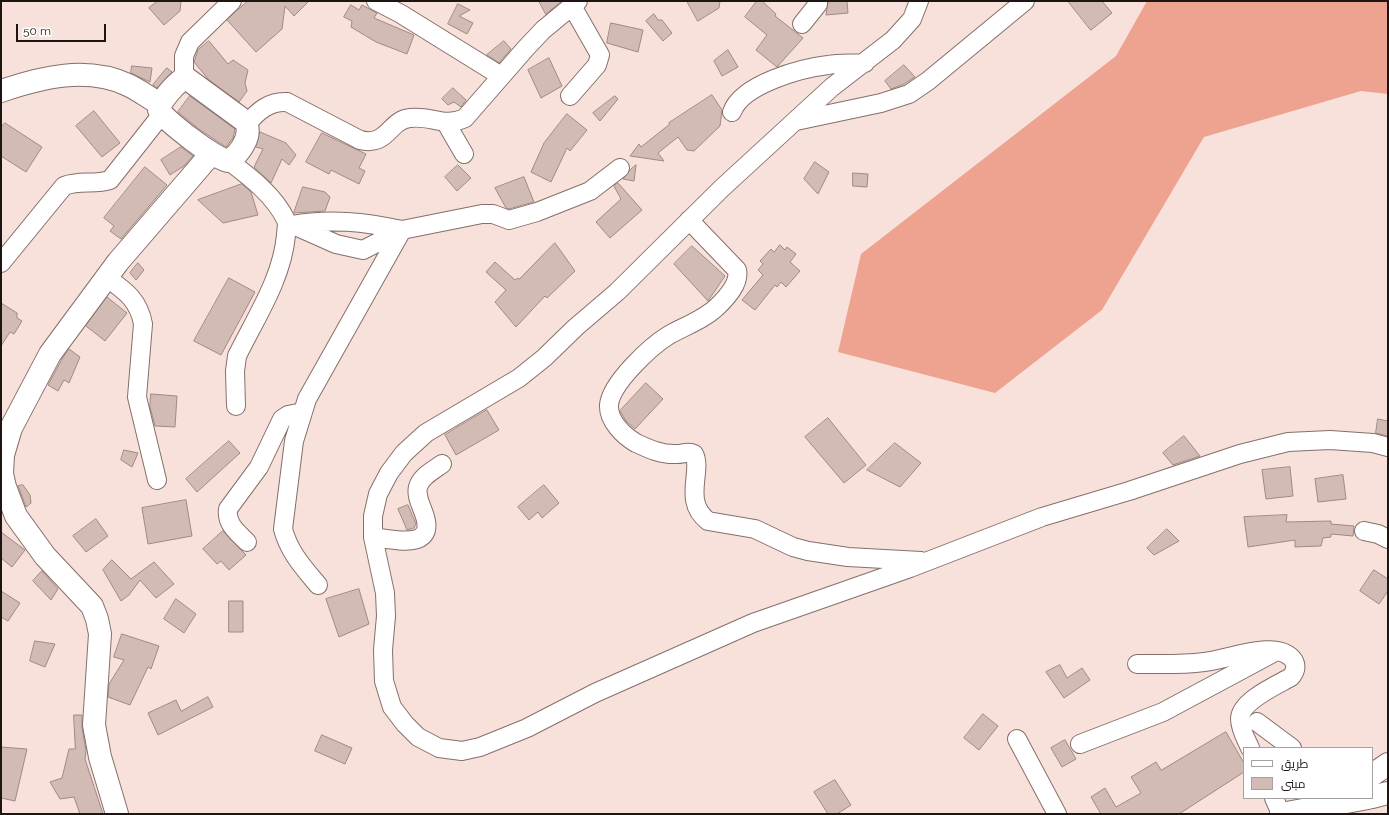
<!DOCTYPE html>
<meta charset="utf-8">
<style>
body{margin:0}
#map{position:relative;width:1389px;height:815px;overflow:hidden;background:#f9e1db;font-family:Raleway,Cairo,sans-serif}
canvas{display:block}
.frame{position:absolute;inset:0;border:2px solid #1e1513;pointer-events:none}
.legend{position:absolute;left:1243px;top:747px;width:130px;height:52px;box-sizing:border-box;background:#fff;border:1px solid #a5a1a1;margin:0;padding:5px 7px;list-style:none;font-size:12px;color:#1e1513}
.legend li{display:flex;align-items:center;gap:8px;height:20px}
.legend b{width:20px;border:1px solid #a5a1a1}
.scale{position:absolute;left:16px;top:24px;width:90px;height:18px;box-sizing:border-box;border:2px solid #1e1513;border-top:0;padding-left:5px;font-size:12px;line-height:14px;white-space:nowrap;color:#1e1513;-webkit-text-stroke:3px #fff;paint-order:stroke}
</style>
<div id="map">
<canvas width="1389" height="815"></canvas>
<div class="frame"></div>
<ul class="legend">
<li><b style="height:5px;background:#fff"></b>طريق</li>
<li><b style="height:11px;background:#d3bbb5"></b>مبنى</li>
</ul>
<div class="scale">50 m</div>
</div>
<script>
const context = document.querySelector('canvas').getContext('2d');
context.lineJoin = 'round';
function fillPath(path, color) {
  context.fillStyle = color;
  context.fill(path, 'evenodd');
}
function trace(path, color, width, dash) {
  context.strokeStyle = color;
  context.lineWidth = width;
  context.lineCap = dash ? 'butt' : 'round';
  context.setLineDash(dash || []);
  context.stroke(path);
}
const forest = new Path2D(`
 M 1147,1 L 1388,1 L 1388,94 L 1361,91 L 1204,137 L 1102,310 L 995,393 L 838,352 L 861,254 L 1116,56 Z`);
const building = new Path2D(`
 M 158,1 L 181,1 L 180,11 L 164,25 L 149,8 Z
 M 248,1 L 309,1 L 294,16 L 285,6 L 282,29 L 256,52 L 227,20 Z
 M 539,1 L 562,1 L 546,14 Z
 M 687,1 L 720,1 L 719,8 L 698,21 Z
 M 757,1 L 762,1 L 776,14 L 775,16 L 803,38 L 777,67 L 756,50 L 767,35 L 745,17 Z
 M 840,1 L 847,1 L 848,13 L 826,15 L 828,2 Z
 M 1068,1 L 1102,1 L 1112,13 L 1091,30 Z
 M 458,4 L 470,10 L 459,16 L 473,23 L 467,34 L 448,24 Z
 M 351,5 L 359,10 L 362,5 L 377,13 L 374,18 L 414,35 L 407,54 L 376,42 L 351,27 L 352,21 L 344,17 Z
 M 654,14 L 658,20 L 662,20 L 672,33 L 663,41 L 646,21 Z
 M 611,23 L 643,30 L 638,52 L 607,43 Z
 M 209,41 L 228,64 L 233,60 L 248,70 L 245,83 L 247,91 L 239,102 L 209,80 L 194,62 L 198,50 Z
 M 504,41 L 511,49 L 499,63 L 487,55 Z
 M 728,50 L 738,67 L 722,76 L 714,61 Z
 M 549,58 L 562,86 L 541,98 L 528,70 Z
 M 904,65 L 915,77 L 904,84 L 891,89 L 885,81 Z
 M 132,66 L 152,68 L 150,82 L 131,73 Z
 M 167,68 L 172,72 L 157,88 L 153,85 Z
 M 453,88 L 466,100 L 461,107 L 454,102 L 448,105 L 442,99 Z
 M 712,95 L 722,110 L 720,126 L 694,151 L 687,150 L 678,137 L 658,153 L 664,161 L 630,156 L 639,144 L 641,147 L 670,124 L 669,123 Z
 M 190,96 L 235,129 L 233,138 L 226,147 L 200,130 L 178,112 Z
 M 615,96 L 618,99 L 600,121 L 593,113 Z
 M 94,111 L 120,143 L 102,157 L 76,126 Z
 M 567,114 L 587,130 L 570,151 L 567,148 L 551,182 L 531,172 L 544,143 Z
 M 5,123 L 42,147 L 26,172 L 1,156 L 1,128 Z
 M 260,132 L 286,143 L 296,155 L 289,165 L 282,159 L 271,183 L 254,167 L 263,149 L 256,147 Z
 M 322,133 L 366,154 L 359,168 L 365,171 L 359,184 L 331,170 L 329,174 L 306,162 Z
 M 181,147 L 193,156 L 184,166 L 170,175 L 161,160 Z
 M 815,162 L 829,172 L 818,194 L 804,179 Z
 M 458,165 L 471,178 L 457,191 L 445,177 Z
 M 636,165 L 634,181 L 623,179 L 630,170 Z
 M 145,167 L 167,185 L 121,239 L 110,231 L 114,226 L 104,218 Z
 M 853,173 L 868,174 L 867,187 L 853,186 Z
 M 524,177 L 534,202 L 509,209 L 506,208 L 495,188 Z
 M 618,183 L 642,210 L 610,238 L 596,222 L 621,199 L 614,186 Z
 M 242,184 L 251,192 L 258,215 L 223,223 L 198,200 Z
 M 303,187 L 325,192 L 330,197 L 325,211 L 294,213 Z
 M 555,243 L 575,271 L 547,298 L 545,296 L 516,327 L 495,302 L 506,290 L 486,272 L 495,262 L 515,280 L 518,278 L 519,279 Z
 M 780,245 L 785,250 L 787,247 L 796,254 L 790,262 L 800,271 L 786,287 L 781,282 L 777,287 L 775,285 L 755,310 L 742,300 L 763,275 L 758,270 L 763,264 L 760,261 L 771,249 L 774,252 Z
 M 692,246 L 725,276 L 708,301 L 674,264 Z
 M 138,263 L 144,270 L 136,280 L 130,273 Z
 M 229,278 L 255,292 L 221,355 L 194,341 Z
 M 107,297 L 127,313 L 105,341 L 86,326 Z
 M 1,303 L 17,313 L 17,318 L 22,321 L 14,334 L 10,332 L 1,346 Z
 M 69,349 L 80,357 L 69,383 L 64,380 L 58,391 L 48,385 L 61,361 Z
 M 646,383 L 663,399 L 635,429 L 626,421 L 620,411 Z
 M 151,394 L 177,396 L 175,427 L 155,426 L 150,407 Z
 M 487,410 L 499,430 L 456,455 L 445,435 Z
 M 828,418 L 866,465 L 844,483 L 805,437 Z
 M 1378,419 L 1388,421 L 1388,436 L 1376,433 Z
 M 1184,436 L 1200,456 L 1173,465 L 1163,453 Z
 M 229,441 L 240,453 L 197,492 L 186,479 Z
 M 895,443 L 921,463 L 900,487 L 867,470 Z
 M 124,450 L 138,453 L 132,467 L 121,460 Z
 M 1290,467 L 1293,496 L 1266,499 L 1262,470 Z
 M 1343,475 L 1346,499 L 1318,502 L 1315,479 Z
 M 23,485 L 30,495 L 31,503 L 26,507 L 18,486 Z
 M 544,485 L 559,503 L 542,518 L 538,512 L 529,520 L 518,507 Z
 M 186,500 L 192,536 L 148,544 L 142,508 Z
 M 408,505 L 416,524 L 414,528 L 407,530 L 398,509 Z
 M 1287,515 L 1286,522 L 1331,521 L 1331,524 L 1354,526 L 1353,536 L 1331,534 L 1331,537 L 1323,538 L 1321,546 L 1295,547 L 1295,540 L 1248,547 L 1244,517 Z
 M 96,519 L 108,536 L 86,552 L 73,536 Z
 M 1167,529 L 1179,541 L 1154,555 L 1147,548 Z
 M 223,531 L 246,555 L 229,570 L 221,561 L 217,564 L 203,549 Z
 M 1,532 L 25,550 L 12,567 L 1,558 Z
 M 112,560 L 131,579 L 154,562 L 174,584 L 156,598 L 140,580 L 129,595 L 121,601 L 103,570 Z
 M 1374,570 L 1388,579 L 1388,591 L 1379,604 L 1360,591 Z
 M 42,571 L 58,589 L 51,600 L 33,581 Z
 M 359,589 L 369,624 L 339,637 L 326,599 Z
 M 1,591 L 20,603 L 8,621 L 1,617 Z
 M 176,599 L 196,614 L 184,633 L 164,619 Z
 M 229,601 L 243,601 L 243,632 L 229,632 Z
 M 122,634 L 159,646 L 151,669 L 148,667 L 130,705 L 108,697 L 109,684 L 124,660 L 114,657 Z
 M 35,641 L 55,644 L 45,667 L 30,661 Z
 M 1060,665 L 1067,678 L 1082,668 L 1090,680 L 1064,698 L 1046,672 Z
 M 208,697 L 213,707 L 158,735 L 148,713 L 176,700 L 181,711 Z
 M 983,714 L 998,726 L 979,750 L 964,738 Z
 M 74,715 L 82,715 L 82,727 L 86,751 L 85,759 L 103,814 L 80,814 L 74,797 L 60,799 L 50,782 L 62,778 L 69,749 L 75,749 Z
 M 1226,732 L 1244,763 L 1244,772 L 1179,814 L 1101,814 L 1091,797 L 1105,788 L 1116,807 L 1141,793 L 1131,777 L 1156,762 L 1161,770 Z
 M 322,735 L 352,748 L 345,764 L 315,751 Z
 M 1065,740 L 1076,759 L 1062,767 L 1051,748 Z
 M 1,747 L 27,749 L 15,801 L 1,798 Z
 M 835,780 L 851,805 L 837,814 L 828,814 L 814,792 Z`);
const minor = new Path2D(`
 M 376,1 L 401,14 L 501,76
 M 919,1 L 912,19 L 893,40 L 832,87 L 722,188 L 617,292 L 576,327 L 544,358 L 519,378 L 426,433 L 404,453 L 389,473 L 378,494 L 373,516 L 373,537 L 385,593 L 386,616 L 383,650 L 384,681 L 392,707 L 405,724 L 418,737 L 439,748 L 462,751 L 480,747 L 527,728 L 595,693 L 753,623 L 910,568 L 1042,517 L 1129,491 L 1240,454 L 1288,442 L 1330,440 L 1373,443 L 1388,447
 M 802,24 L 818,4 L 818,1
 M 184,78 L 184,56 L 190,42 L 232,1
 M 570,96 L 597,65 L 600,55 L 572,6
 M 732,112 C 742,84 802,68 828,65 C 840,63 853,64 865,63
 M 796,121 L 881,103 L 909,94 L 928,81 L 1025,1
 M 446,123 L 464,154
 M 247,124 C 258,111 269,101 287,102 L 360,140 C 388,147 389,120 410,118 C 431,115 444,128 465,118 L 526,48 L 543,30 L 578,1
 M 229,161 C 250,177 274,195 286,220 C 288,224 286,230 286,235 C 282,279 256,317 237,356 L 235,371 L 236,406
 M 689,220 L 737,270 C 740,283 727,297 718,306 C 705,319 685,326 669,335 C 651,346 611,383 609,405 C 608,421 624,436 636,443 C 649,449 662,455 677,454 C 683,454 688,451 694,454 C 703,471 682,501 708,521 L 755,529 L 793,547 L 808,551 L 848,557 L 921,561
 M 291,224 L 336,244 L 363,250 L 402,230 L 482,214 L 493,214 L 509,220 L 537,212 L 590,191 L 620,168
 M 292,225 C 330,218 365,222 402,230 L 307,399 L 294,441 L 283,529 C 289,552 303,567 318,585
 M 1,263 L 64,186 C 79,180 95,185 110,180 L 162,114
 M 107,278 C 126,291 139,301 143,324 L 137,397 L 157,480
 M 1364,531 L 1378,534 L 1388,539
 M 373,537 C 396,540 439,551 423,511 C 420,503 416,495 418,487 C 421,476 434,470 442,464
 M 247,542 C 237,532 226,524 228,509 L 259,467 L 282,419 L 288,415 L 303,412
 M 1137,664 C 1159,664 1182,665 1204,662 C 1227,660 1279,637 1294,661 C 1297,667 1295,672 1291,677 C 1277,685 1240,701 1240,719 C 1240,729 1246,739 1250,748
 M 1257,722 L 1292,748
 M 1017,739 L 1057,814
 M 1080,744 L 1163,712 L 1273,653
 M 1274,798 L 1281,814`);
const major = new Path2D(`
 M 186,78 L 246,122 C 252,136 241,152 229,161 C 216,160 167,122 159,110 C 158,103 179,79 186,78 Z
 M 1,91 C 42,77 87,66 128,85 C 139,90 149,98 160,104
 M 1372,775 L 1388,764
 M 1372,797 L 1388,793
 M 117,814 L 100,757 L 94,725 L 100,634 L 97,619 L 92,606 L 45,556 L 16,516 L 5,487 L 2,474 L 3,455 L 11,428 L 50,354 L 118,262 L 211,154
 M 1281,814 L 1368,798`);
fillPath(forest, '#eea390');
fillPath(building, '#d3bbb5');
trace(building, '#a08984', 1);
trace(minor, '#856f6a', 20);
trace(major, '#856f6a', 24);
trace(minor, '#fff', 18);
trace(major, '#fff', 22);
</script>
